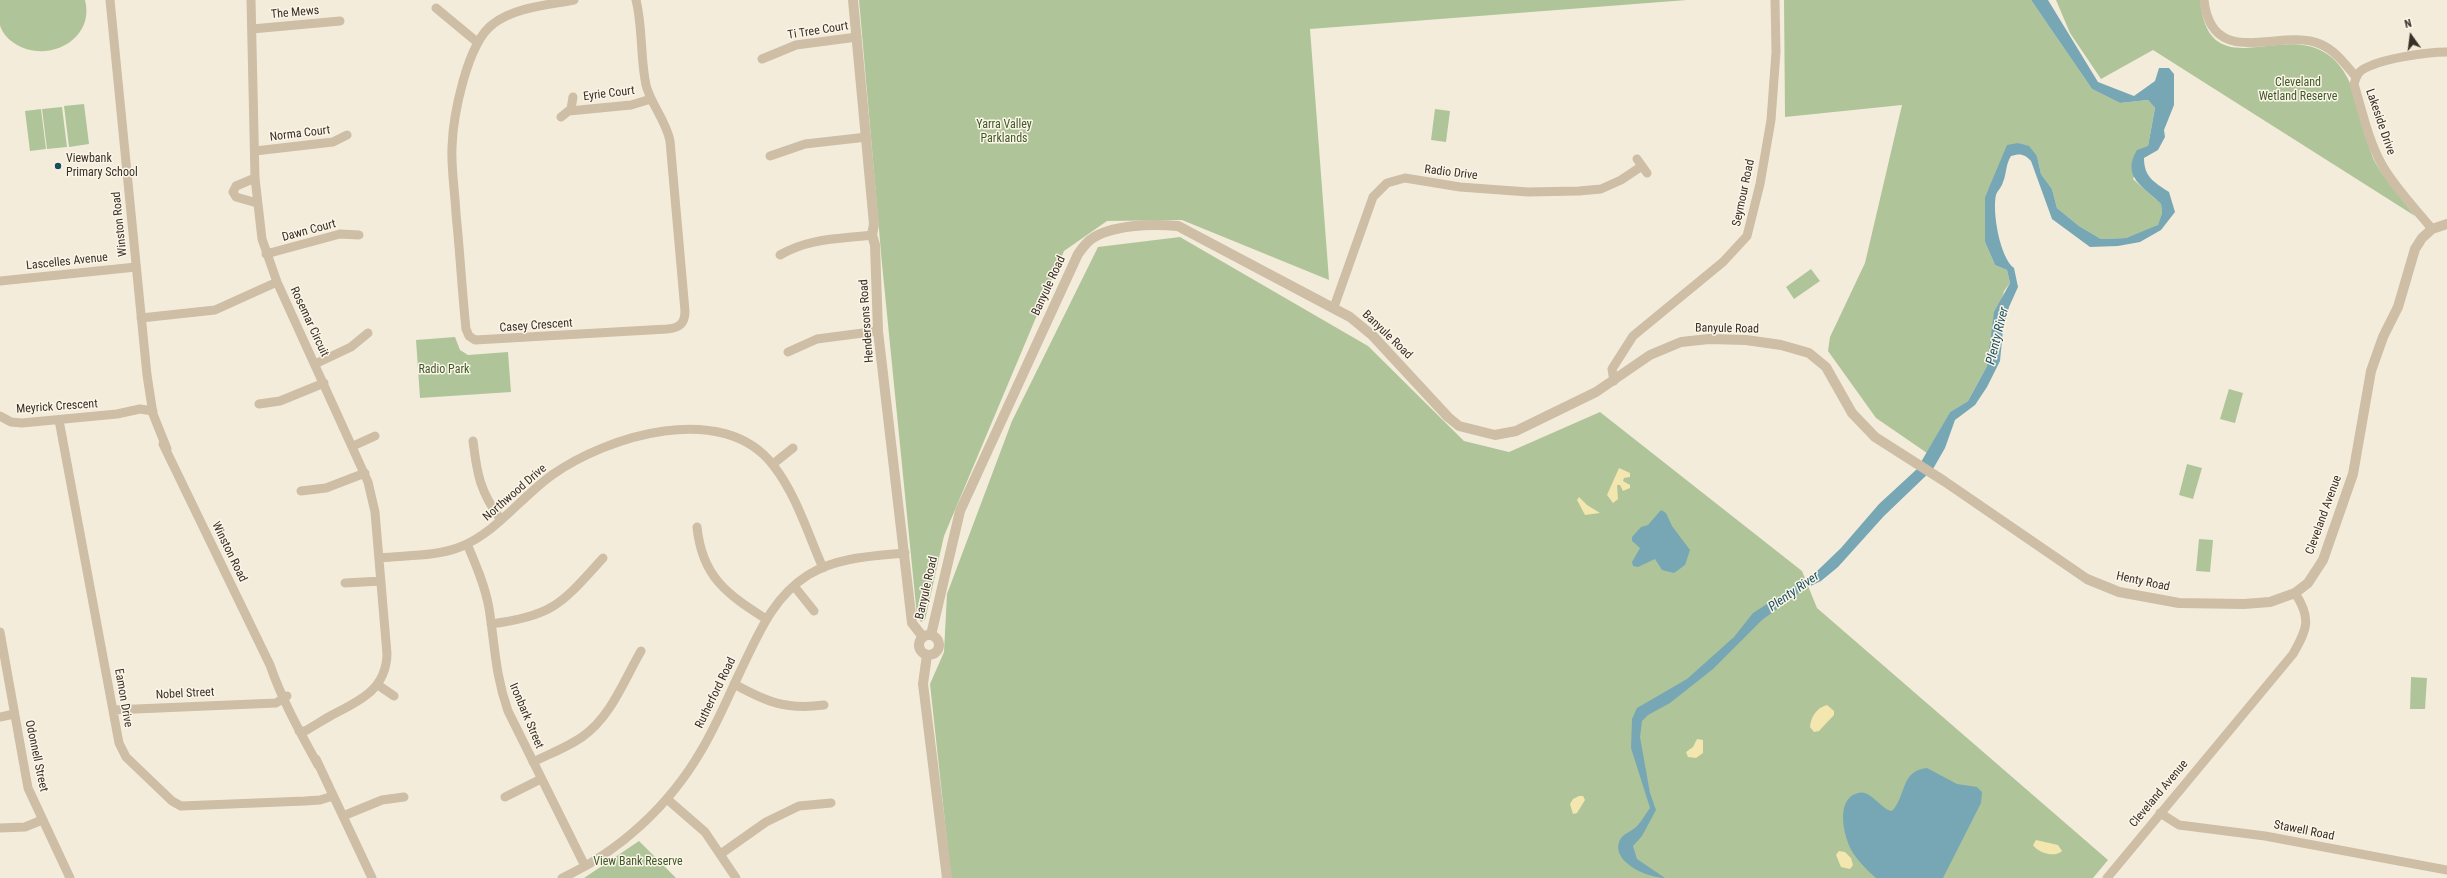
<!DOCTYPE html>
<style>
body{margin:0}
#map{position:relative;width:2447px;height:878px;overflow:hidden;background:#f4ecdb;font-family:"Roboto Condensed",sans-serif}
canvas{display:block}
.north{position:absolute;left:2391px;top:16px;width:40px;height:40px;-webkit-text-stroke:3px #fbf5e8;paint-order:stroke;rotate:346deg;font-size:11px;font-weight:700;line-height:16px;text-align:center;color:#392f27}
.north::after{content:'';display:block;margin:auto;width:14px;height:18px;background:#392f27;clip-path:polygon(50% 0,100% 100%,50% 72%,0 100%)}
</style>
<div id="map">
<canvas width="2447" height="878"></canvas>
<div class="north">N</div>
</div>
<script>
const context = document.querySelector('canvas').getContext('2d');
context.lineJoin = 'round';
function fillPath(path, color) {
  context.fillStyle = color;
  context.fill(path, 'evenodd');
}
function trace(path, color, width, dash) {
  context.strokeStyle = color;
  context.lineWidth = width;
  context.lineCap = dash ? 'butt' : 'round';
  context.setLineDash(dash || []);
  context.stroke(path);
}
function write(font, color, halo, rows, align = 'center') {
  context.font = font + ' "Roboto Condensed",sans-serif';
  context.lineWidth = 3;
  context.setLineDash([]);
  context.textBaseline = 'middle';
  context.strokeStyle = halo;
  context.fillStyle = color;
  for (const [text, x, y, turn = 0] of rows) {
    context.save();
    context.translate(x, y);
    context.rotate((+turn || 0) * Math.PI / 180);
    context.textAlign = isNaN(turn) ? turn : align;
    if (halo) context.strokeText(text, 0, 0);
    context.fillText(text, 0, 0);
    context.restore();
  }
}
const green = new Path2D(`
 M 0,0 L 85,0 C 96,42 42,67 10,40 C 6,37 1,30 0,25 C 0,17 0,8 0,0 Z
 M 859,0 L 1687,0 L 1310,29 L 1329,280 L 1182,220 L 1107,221 L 1064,251 L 944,536 L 925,620 L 921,622 L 917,616 L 882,264 Z
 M 1784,0 L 2031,0 L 2092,89 L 2120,103 L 2148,100 L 2155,108 L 2148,146 L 2133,179 L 2161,204 L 2162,213 L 2158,226 L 2126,238 L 2101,239 L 2079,226 L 2057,208 L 2052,189 L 2041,174 L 2037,156 L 2018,143 L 1993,180 L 1985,197 L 1985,242 L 1995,265 L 2007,270 L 2010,283 L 2004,291 L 1994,330 L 1987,366 L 1968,401 L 1950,412 L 1927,453 L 1876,418 L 1828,351 L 1830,337 L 1865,263 L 1902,105 L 1785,117 Z
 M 2056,0 L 2200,0 C 2208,83 2274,28 2320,50 C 2360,69 2359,127 2375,162 C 2384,179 2403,200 2415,216 L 2153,50 L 2101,79 L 2070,33 Z
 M 84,104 L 89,144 L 69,147 L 64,106 Z
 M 62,107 L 67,147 L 47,149 L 42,109 Z
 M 41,109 L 46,149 L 30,151 L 25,111 Z
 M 1435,109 L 1450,111 L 1446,142 L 1431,140 Z
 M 1180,237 L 1368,346 L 1464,441 L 1509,452 L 1600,412 L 1802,571 L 1817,608 L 2108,860 L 2093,878 L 951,878 L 930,684 L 944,652 L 947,594 L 1012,421 L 1098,247 Z
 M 1811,269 L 1820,281 L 1794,299 L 1786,287 Z
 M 455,337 L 460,350 L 468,355 L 508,352 L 511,392 L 420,398 L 416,340 Z
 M 2229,389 L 2243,393 L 2235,423 L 2220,419 Z
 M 2187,464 L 2202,468 L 2193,499 L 2179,495 Z
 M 2199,539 L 2213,540 L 2210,572 L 2196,571 Z
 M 2411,677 L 2427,678 L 2425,709 L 2410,709 Z
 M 639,841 L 676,878 L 584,878 Z`);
const sand = new Path2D(`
 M 1619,468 L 1630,473 L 1630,477 L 1624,478 L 1623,481 L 1630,485 L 1630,488 L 1623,491 L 1620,485 L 1617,485 L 1618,499 L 1613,503 L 1607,495 Z
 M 1579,497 L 1587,505 L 1600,513 L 1585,515 L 1577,500 Z
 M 1827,705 L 1834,711 L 1834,715 L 1819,731 L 1814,732 L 1810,727 C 1811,717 1816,708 1827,705 Z
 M 1697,739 L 1703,740 L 1703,753 L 1696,758 L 1688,757 L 1686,752 L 1693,747 Z
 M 1579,796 L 1583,796 L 1585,800 L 1577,813 L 1573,814 L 1570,804 L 1573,799 Z
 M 2036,840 L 2058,845 L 2062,851 C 2055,858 2038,853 2033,845 Z
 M 1839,851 L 1845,852 L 1851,858 L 1853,865 L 1850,869 L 1841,867 L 1836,855 Z`);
const water = new Path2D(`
 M 2031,0 L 2048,0 L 2098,82 L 2134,96 L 2155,81 L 2159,68 L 2169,68 L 2174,74 L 2174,105 L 2164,130 L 2165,137 L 2158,150 L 2144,158 C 2144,177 2154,182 2169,192 L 2175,212 L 2161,230 L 2140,242 L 2118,246 L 2090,247 L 2052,219 L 2031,161 C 2025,154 2020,153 2011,156 C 2005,166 2007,173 2003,182 C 2002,187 1997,191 1996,195 C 1992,212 2000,258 2014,268 L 2018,287 L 2009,307 L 2003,330 L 2000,361 L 1987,387 L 1975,405 L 1955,420 L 1945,448 L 1933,469 L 1884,516 L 1838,567 L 1821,581 L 1804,589 L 1762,620 L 1713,669 L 1670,703 L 1648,715 L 1642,721 L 1640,737 L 1650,793 L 1656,810 L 1642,836 L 1633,846 L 1637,859 L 1665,878 C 1649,878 1612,863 1619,842 C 1622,833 1632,832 1637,826 C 1642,821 1645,814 1650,808 L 1631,748 L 1632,719 L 1637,708 L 1687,679 L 1734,637 L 1753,613 L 1815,573 L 1841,548 L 1879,504 L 1917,469 L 1950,412 L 1968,401 L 1987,366 L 1994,312 L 2010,283 L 2007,270 L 1995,265 L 1985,242 L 1985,197 L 2007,145 L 2018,143 L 2029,146 L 2037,156 L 2041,174 L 2052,189 L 2057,208 L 2079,226 L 2101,239 L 2126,238 L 2158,225 L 2162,213 L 2161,204 C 2143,186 2121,177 2137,150 L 2148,146 L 2155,108 L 2148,100 L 2120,103 L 2092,89 Z
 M 1661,510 L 1666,513 L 1672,526 L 1690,550 L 1685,565 L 1674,573 L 1662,570 L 1655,559 L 1638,567 L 1633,566 L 1632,562 L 1640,548 L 1632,541 L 1632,537 L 1641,527 L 1648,525 Z
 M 1927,768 L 1957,784 L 1977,787 L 1982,792 L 1981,803 L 1943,878 L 1876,878 C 1868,871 1859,862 1853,853 C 1844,839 1834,799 1858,793 C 1871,789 1880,809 1892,811 C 1907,795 1900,771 1927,768 Z`);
const minor = new Path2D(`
 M 110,0 L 147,375 L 153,414 L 167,449
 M 251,0 L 255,178 L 262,239 L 277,282 L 368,482 L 375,512 L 387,654 C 386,690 359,701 332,715 C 323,720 314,726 305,731 L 299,731
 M 574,0 C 548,5 515,7 493,24 C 467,43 453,116 452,147 C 451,169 455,192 456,214 C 460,252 462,291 466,329 L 469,336 L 475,340 L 667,329 C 679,328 685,324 685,311 L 670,141 C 666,120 651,105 646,85 C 640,57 643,28 636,0
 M 2204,0 C 2212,72 2281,27 2320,44 C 2335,50 2346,65 2356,77
 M 436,8 L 477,42
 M 252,29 L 340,21
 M 762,59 L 796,45 L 857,37
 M 569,111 L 631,105 L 651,99
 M 561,117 L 571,109 L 573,97
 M 255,151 L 333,142 L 347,135
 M 770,156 L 805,144 L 867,137
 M 1637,159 L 1647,173
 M 255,178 L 236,186 L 233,192 L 236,197 L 257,203
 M 2432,229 C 2415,208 2394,187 2381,163 C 2368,139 2362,110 2354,84 C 2356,78 2357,73 2362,70 C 2379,59 2426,52 2447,52
 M 266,254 L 340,234 L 359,235
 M 780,255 C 809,238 839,239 872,235
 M 0,281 L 136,267
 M 1334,307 L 1373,197 L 1387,183 L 1405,178 L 1460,187 L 1528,192 L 1579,191 L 1601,189 L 1621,180 L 1642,166
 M 141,318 L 215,310 L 277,282
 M 788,352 L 817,339 L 878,331
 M 315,364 L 351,347 L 368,333
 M 1614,381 L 1612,369 L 1633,336 L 1723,262 L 1747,236 L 1760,184 L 1771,120 L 1776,52 L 1775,0
 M 259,404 L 280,401 L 324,383
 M 0,416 L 11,422 L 22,423 L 117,414 L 140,409 L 153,411
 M 59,420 L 119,743 L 126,757 L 172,801 L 181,806 L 305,801 L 320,800 L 333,796
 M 473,441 C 477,474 480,492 501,520
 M 163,444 L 270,665 C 282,700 300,732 318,765
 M 353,446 L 375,436
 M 773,464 L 793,448
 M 301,491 L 326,488 L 365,473
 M 697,527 C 702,577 727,594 766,619
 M 467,544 C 476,565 485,586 489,608 C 495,646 495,674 508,711 L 585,866
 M 379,558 C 405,555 435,557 460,547 C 496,533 520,498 552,475 C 607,436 723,400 773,465 C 796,494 808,534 823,568
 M 345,583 L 381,581
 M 794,586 L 814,611
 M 491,624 C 554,616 562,603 603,558
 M 0,632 L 28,788 L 70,878
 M 734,684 C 767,702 785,710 824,705
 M 378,685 L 394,696
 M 113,710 L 276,703 L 287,696
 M 0,717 L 14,714
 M 316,759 L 372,878
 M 533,762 C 549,754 568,747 582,737 C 611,717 624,680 641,651
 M 505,797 L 541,779
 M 667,799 L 705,832 L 736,878
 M 2160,813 L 2179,825 L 2265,836 L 2447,870
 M 343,816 L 382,800 L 404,797
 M 0,828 L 25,827 L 42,820
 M 722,853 L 766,822 L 799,806 L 831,803
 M 562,878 C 619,852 669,806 701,751 C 716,726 727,699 740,672 C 758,635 772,598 808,575 C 837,557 873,556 905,553
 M 2107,878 L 2293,654 C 2307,629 2312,619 2295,593`);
const tertiary = new Path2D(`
 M 853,0 L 874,224 L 872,235 L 875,245 L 878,331 L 912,623 L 923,637
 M 931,635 L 960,511 L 1078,254 C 1081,250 1085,244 1090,240 C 1111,224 1153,224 1178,226 L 1350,317 L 1373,336 L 1448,417 L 1459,426 L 1495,435 L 1516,431 L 1596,392 L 1650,355 L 1681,342 L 1709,339 L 1746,340 L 1781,345 L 1809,353 L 1826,367 L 1852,413 L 1875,437 L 1944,481 L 2087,579 L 2119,592 L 2179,603 L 2244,604 L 2270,602 L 2295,593 L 2308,583 L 2323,560 L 2353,474 L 2371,371 L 2383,337 L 2398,307 L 2415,249 L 2422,238 L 2432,229 L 2447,224
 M919 645a10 10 0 1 1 20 0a10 10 0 1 1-20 0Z
 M 927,655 L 923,684 L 947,878`);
const markers = [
 [58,166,4,"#194e5e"]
];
const streetNames = [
 ["The Mews",295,13,-5],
 ["Ti Tree Court",818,31,-9],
 ["Eyrie Court",609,94,-7],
 ["Lakeside Drive",2380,122,71],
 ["Norma Court",300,134,-7],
 ["Radio Drive",1451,173,7],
 ["Seymour Road",1744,193,-78],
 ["Winston Road",120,224,-96],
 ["Dawn Court",309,231,-15],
 ["Lascelles Avenue",67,262,-6],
 ["Banyule Road",1049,286,-65],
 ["Hendersons Road",867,321,-94],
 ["Rosemar Circuit",309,322,65],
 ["Casey Crescent",536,326,-4],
 ["Banyule Road",1727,329,1],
 ["Banyule Road",1387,335,44],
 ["Meyrick Crescent",57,407,-4],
 ["Northwood Drive",515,493,-41],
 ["Cleveland Avenue",2324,515,-70],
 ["Winston Road",229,552,64],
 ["Henty Road",2143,582,12],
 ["Banyule Road",927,588,-77],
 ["Rutherford Road",716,693,-64],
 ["Nobel Street",185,694,-3],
 ["Eamon Drive",123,698,80],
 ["Ironbark Street",526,716,67],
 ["Odonnell Street",36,756,78],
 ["Cleveland Avenue",2159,794,-50],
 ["Stawell Road",2304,831,11]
];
const parkNames = [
 ["Cleveland",2298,83],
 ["Wetland Reserve",2298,97],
 ["Yarra Valley",1004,125],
 ["Parklands",1004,139],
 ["Radio Park",444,370],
 ["View Bank Reserve",638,862]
];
const poiNames = [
 ["Viewbank",66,159],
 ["Primary School",66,173]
];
const waterNames = [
 ["Plenty River",1998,336,-76],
 ["Plenty River",1794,592,-35]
];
fillPath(green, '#afc599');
fillPath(sand, '#f3e6ae');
fillPath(water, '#77a7b4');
trace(minor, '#cdbea5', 9);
trace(tertiary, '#cdbea5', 10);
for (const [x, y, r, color] of markers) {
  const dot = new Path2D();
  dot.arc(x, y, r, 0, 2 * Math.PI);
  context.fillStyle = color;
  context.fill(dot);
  trace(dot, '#fbf5e8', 1.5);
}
write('12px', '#392f27', '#fbf5e8', streetNames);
write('12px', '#3f5928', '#fbf5e8', parkNames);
write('12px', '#392f27', '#fbf5e8', poiNames, 'left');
write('italic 13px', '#194e5e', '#fbf5e8', waterNames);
</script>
